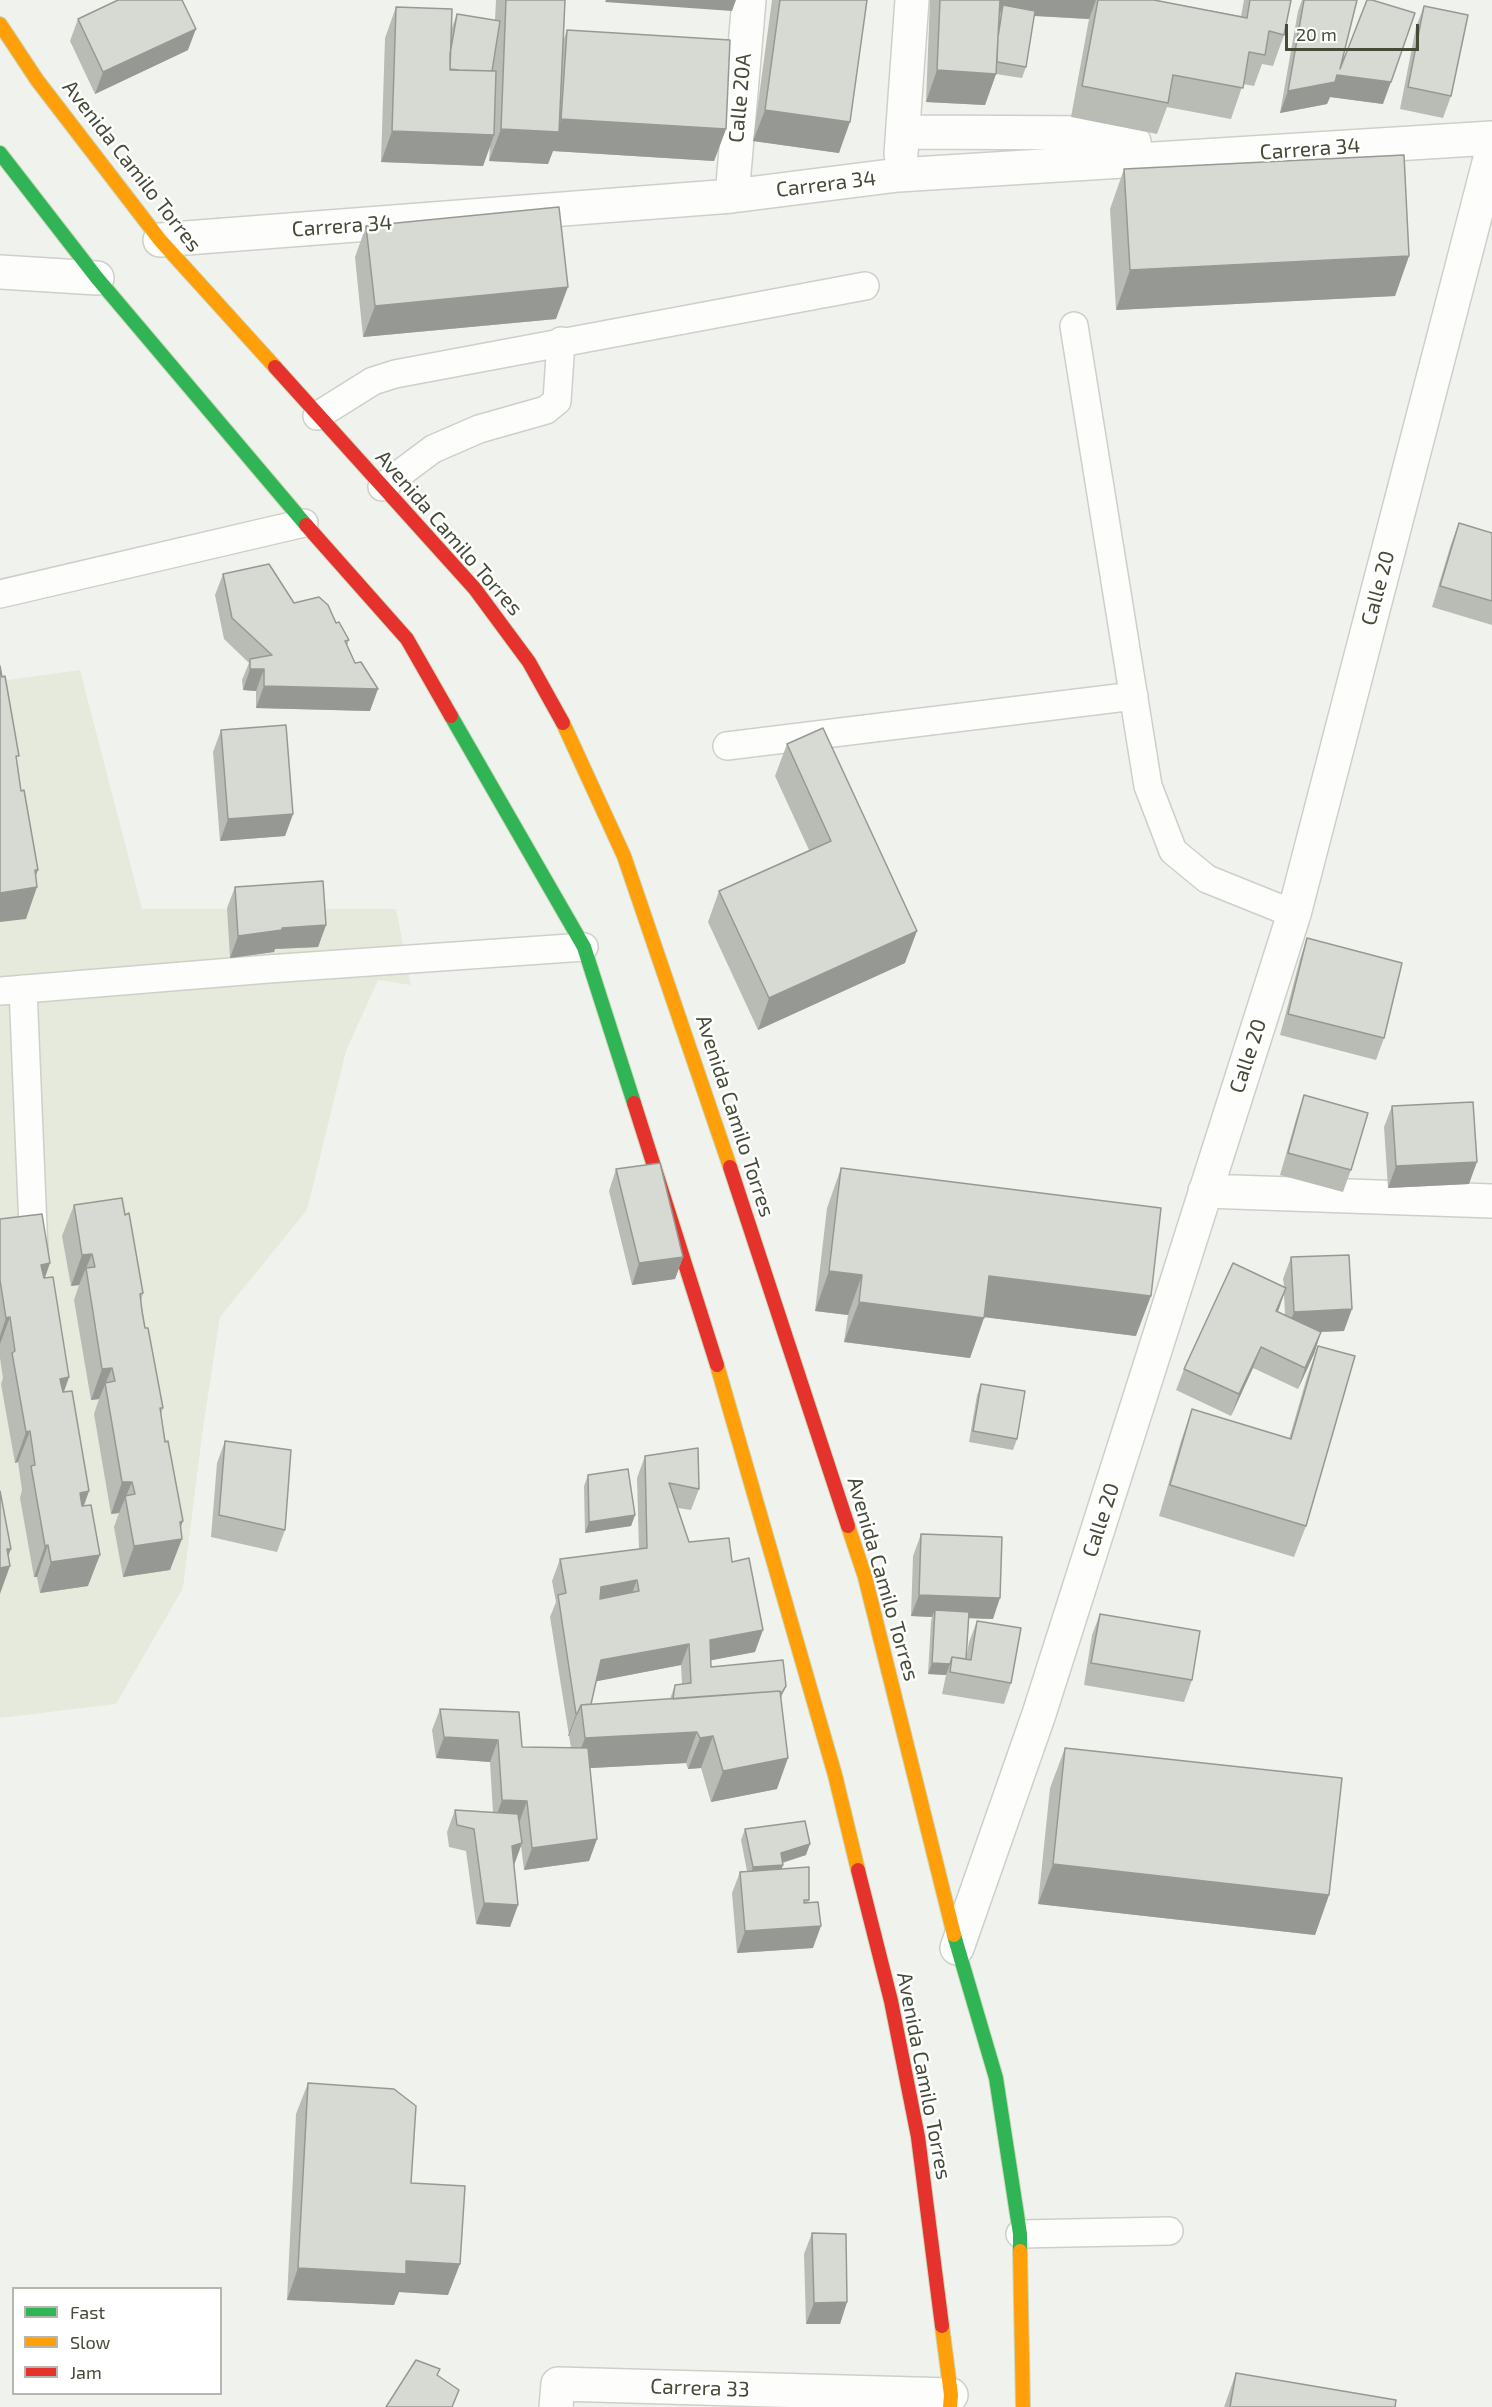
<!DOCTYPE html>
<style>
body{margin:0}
#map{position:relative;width:1492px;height:2407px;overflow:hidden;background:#f0f3ed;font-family:"Exo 2",sans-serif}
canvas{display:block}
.legend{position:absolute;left:12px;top:2287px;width:210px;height:108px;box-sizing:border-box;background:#fff;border:2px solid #b5b7af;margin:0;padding:8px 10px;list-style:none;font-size:18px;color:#454b37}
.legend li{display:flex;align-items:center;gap:12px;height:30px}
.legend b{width:30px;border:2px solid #b5b7af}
.scale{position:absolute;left:1285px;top:24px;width:134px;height:27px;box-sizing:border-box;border:3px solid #454b37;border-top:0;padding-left:8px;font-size:18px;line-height:21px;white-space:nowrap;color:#454b37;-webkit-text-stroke:4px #fff;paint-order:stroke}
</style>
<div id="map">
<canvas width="1492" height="2407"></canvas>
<ul class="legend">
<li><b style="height:8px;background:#30b455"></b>Fast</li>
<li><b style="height:8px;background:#ff9f0a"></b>Slow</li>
<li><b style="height:8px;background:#e5322d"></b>Jam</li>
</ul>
<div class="scale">20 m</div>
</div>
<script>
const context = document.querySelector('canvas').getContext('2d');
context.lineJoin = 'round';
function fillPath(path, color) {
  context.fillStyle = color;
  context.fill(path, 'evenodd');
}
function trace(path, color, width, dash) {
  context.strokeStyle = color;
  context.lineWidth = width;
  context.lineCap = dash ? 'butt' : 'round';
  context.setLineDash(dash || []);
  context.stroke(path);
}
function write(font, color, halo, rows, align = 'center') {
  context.font = font + ' "Exo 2",sans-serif';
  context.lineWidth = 5;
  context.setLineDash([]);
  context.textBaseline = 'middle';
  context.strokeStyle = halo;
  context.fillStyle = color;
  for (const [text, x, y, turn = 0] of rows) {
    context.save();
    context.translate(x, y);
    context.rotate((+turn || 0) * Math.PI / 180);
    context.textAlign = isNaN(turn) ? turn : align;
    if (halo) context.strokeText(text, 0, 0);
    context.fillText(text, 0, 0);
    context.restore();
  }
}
const residential = new Path2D(`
 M 80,670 L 142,909 L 396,909 L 411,985 L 378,980 L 346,1051 L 307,1210 L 220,1317 L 203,1428 L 183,1588 L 116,1704 L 0,1718 L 0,681 Z`);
const lane = new Path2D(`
 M 1074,326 L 1148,786 L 1173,851 L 1207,879 L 1294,914
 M 317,416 L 373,381 L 395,374 L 865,286
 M 382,487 L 433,449 L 479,429 L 546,410 L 557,401 L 561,341
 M 0,594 L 304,523
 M 727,746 L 1134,696
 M 23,989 L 34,1251
 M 0,991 L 268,969 L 584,947
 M 1020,2234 L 1169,2231`);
const street = new Path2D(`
 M 903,132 L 1106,133 L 1127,137 L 1134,142 L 1135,160
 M 901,154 L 912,0
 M 732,196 L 749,0
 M 160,240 L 732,196 L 898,175 L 1492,138
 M 0,272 L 97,278
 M 1205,1191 L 1492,1201
 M 957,1948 L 1039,1714 L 1294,914 L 1492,151
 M 556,2407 L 558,2384 L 951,2395`);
const fast = new Path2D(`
 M 0,153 L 97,278 L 306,525
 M 451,716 L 584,947 L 634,1103
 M 954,1935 L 996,2078 L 1020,2234 L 1020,2251`);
const slow = new Path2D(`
 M 0,24 L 37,80 L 160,240 L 275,367
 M 563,723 L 624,856 L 730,1167
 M 717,1365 L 835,1775 L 858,1870
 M 848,1526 L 865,1577 L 954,1935
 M 1020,2251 L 1023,2407
 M 942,2326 L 951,2395 L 950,2407`);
const jam = new Path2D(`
 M 275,367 L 475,589 L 529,662 L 563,723
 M 306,525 L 407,639 L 451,716
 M 634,1103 L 717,1365
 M 730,1167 L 848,1526
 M 858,1870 L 891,2001 L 918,2137 L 942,2326`);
const wall = new Path2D(`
 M 496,0 L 565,0 L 563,41 L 567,30 L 726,129 L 714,161 L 553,151 L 548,164 L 489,161 L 490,147 L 483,166 L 381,162 L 385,38 L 396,7 L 451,30 L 457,14 L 495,20 Z
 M 772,0 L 867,0 L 839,153 L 753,141 Z
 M 930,0 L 1154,0 L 1241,16 L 1244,0 L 1291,0 L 1284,35 L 1273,66 L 1262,64 L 1254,86 L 1243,84 L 1231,119 L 1167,107 L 1157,134 L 1071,117 L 1089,19 L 1034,16 L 1026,67 L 1022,78 L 996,74 L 985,105 L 926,102 Z
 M 1302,0 L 1357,0 L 1340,69 L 1383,104 L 1330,97 L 1327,104 L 1280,113 L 1298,11 Z
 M 1424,6 L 1451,96 L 1443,118 L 1400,109 L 1416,27 Z
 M 78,19 L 188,50 L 95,94 L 70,41 Z
 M 1124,169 L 1409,256 L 1395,296 L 1116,310 L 1110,209 Z
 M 366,226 L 556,319 L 363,337 L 355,257 Z
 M 1459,523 L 1492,533 L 1492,625 L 1432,607 L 1451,544 Z
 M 223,574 L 294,603 L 336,623 L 349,640 L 347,646 L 370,711 L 256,708 L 256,691 L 243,690 L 242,680 L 249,663 L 224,639 L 215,595 Z
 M 221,730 L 293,814 L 285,836 L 220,841 L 213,752 Z
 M 787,744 L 905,963 L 758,1030 L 708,922 L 719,891 L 809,850 L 775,776 Z
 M 235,887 L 326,925 L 318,947 L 275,949 L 274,952 L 230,958 L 227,908 Z
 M 1307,938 L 1384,1038 L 1376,1060 L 1280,1035 L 1300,959 Z
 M 1304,1095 L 1351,1170 L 1343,1192 L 1280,1175 L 1297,1116 Z
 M 1392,1106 L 1469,1184 L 1388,1188 L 1384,1127 Z
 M 841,1168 L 1136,1336 L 984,1317 L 970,1358 L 844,1342 L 848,1315 L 815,1311 L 827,1208 Z
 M 616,1169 L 683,1257 L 675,1279 L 632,1285 L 609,1191 Z
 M 74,1205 L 125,1215 L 143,1293 L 141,1301 L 145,1328 L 163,1408 L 161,1414 L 181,1528 L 170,1570 L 123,1577 L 114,1527 L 119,1513 L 111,1514 L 94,1414 L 99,1399 L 91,1400 L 74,1300 L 79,1285 L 71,1286 L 62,1236 Z
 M 0,1219 L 45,1278 L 69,1377 L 64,1392 L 89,1491 L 84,1506 L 88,1586 L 40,1593 L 37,1577 L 34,1577 L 20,1498 L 22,1490 L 18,1462 L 15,1463 L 1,1384 L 3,1378 L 0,1358 Z
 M 1291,1257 L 1344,1331 L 1321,1332 L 1314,1354 L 1298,1389 L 1253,1368 L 1231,1416 L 1176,1390 L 1184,1369 L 1284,1286 L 1283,1279 ZM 1284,1294 L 1285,1315 L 1277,1312 Z
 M 1318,1346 L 1306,1526 L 1294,1557 L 1159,1516 L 1181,1441 L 1192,1409 L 1289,1439 L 1307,1377 Z
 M 981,1384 L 1017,1439 L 1013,1450 L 969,1442 L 977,1395 Z
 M 225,1441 L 285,1530 L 277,1552 L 211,1537 L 217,1463 Z
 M 645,1456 L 699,1489 L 691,1510 L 678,1508 L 689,1542 L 732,1562 L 755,1652 L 711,1660 L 711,1667 L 786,1686 L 781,1698 L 777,1789 L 711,1802 L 701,1768 L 688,1769 L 686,1763 L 590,1768 L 597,1839 L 589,1861 L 524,1870 L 521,1846 L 514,1865 L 518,1905 L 510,1927 L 476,1924 L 466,1851 L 449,1847 L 447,1832 L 455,1810 L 493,1813 L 490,1762 L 436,1758 L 432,1730 L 440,1709 L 522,1747 L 571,1748 L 550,1617 L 556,1602 L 552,1581 L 560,1559 L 639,1549 L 637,1478 ZM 681,1665 L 682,1684 L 675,1685 L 670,1699 L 591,1704 L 596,1681 Z
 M 588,1475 L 635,1515 L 631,1526 L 585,1533 L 584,1486 Z
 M 921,1534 L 993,1619 L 969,1618 L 966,1659 L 969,1642 L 977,1621 L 1011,1683 L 1004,1704 L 942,1694 L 946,1675 L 928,1674 L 931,1621 L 932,1617 L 911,1616 L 913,1556 Z
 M 1100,1614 L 1192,1680 L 1184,1702 L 1084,1685 L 1092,1635 Z
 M 1065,1748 L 1329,1895 L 1315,1935 L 1038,1904 L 1050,1788 Z
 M 745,1829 L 806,1855 L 783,1863 L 782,1869 L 809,1900 L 808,1903 L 813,1948 L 737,1953 L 732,1893 L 740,1872 L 747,1871 L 741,1840 Z
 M 308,2083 L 411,2183 L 448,2295 L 399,2292 L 394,2305 L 287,2300 L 296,2114 Z
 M 812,2233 L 847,2302 L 840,2324 L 806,2324 L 804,2254 Z
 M 1236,2373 L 1395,2407 L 1224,2407 Z`);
const shadedWall = new Path2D(`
 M 606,0 L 736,0 L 732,11 L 605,2 Z
 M 994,0 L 1096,0 L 1089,19 L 1002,14 L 1003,5 L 1000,14 L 989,14 Z
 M 196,29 L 188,50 L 95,94 L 103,72 Z
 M 937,70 L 996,74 L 985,105 L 926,102 Z
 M 1337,75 L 1391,82 L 1383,104 L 1330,97 L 1327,104 L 1280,113 L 1288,91 Z
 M 765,110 L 850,122 L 839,153 L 753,141 Z
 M 561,119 L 726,129 L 714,161 L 553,151 L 548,164 L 489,161 L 501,129 L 557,132 Z
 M 392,131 L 494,135 L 483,166 L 381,162 Z
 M 1409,256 L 1395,296 L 1116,310 L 1130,270 Z
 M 568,287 L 556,319 L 363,337 L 375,306 Z
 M 250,669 L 264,669 L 256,691 L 243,690 Z
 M 264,686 L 378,689 L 370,711 L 256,708 Z
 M 293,814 L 285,836 L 220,841 L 228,819 Z
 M 35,870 L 38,870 L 31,888 L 37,887 L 26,919 L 0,922 L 0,893 Z
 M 326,925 L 318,947 L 275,949 L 274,952 L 230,958 L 238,936 L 282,928 Z
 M 917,931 L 905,963 L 758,1030 L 769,998 Z
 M 1477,1162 L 1469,1184 L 1388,1188 L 1396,1166 Z
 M 92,1254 L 79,1285 L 71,1286 L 82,1255 Z
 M 683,1257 L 675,1279 L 632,1285 L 639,1263 Z
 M 50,1263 L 39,1295 L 41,1265 Z
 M 829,1271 L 862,1275 L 848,1315 L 815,1311 Z
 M 989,1276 L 1151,1296 L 1136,1336 L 975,1316 Z
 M 1286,1288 L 1279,1309 L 1268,1332 L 1276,1311 Z
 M 859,1302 L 984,1318 L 970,1358 L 844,1342 Z
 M 1352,1309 L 1344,1331 L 1286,1333 L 1294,1312 Z
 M 10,1317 L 0,1344 L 0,1336 L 6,1318 Z
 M 1321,1332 L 1314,1354 L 1298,1389 L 1305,1368 Z
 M 1261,1347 L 1253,1368 L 1231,1416 L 1239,1394 Z
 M 112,1368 L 99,1399 L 91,1400 L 102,1369 Z
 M 69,1377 L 58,1408 L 60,1379 Z
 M 30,1431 L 18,1462 L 15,1463 L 26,1432 Z
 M 122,1482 L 132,1482 L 119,1513 L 111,1514 Z
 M 89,1491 L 77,1523 L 80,1493 Z
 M 635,1515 L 631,1526 L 585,1533 L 589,1522 Z
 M 183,1521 L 176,1540 L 182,1539 L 170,1570 L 123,1577 L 134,1546 L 180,1522 Z
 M 48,1545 L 37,1577 L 34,1577 L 45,1546 Z
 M 7,1549 L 11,1549 L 4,1567 L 10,1566 L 0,1594 L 0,1568 Z
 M 100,1555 L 88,1586 L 40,1593 L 51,1562 Z
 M 637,1580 L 629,1601 L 593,1609 L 601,1587 Z
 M 919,1595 L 1000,1598 L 993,1619 L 934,1617 L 935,1610 L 932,1617 L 911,1616 Z
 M 763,1630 L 755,1652 L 702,1662 L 710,1640 Z
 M 689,1644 L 681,1665 L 593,1682 L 601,1660 Z
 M 932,1663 L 950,1664 L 946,1675 L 928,1674 Z
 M 576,1714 L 577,1714 L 569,1736 L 568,1736 Z
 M 697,1732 L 686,1763 L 573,1769 L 585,1738 Z
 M 713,1736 L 701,1768 L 688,1769 L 700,1738 Z
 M 444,1737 L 498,1740 L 490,1762 L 436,1758 Z
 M 788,1758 L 777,1789 L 711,1802 L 723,1771 Z
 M 502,1800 L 527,1801 L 519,1823 L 494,1822 Z
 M 597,1839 L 589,1861 L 524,1870 L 532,1848 Z
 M 522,1843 L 514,1865 L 504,1867 L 512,1846 Z
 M 810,1844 L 806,1855 L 777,1864 L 781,1853 Z
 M 1053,1864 L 1329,1895 L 1315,1935 L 1038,1904 Z
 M 783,1865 L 779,1876 L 749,1878 L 753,1867 Z
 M 484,1903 L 518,1905 L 510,1927 L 476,1924 Z
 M 821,1926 L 813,1948 L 737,1953 L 745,1931 Z
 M 406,2261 L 460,2264 L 448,2295 L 399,2292 L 394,2305 L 287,2300 L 298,2268 Z
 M 847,2302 L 840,2324 L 806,2324 L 814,2303 Z`);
const building = new Path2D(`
 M 118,0 L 182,0 L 196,29 L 103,72 L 78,19 Z
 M 506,0 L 565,0 L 559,132 L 501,129 Z
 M 780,0 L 867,0 L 850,122 L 765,110 Z
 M 940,0 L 1000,0 L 996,74 L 937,70 Z
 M 1098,0 L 1154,0 L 1247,18 L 1250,0 L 1291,0 L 1284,35 L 1269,31 L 1265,55 L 1249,52 L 1243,88 L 1173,75 L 1168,103 L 1082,86 Z
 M 1304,0 L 1357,0 L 1340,69 L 1367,0 L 1372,0 L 1415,13 L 1391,82 L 1337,75 L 1335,82 L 1288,91 Z
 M 1003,5 L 1035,11 L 1026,67 L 997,62 L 998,37 Z
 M 1424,6 L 1468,15 L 1451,96 L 1408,87 Z
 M 396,7 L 452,9 L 450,70 L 496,71 L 494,135 L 392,131 Z
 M 457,14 L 500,21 L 492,71 L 459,70 L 450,69 L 450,54 Z
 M 567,30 L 730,40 L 726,129 L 561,119 Z
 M 1404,155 L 1409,256 L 1130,270 L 1124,169 Z
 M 559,207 L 568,287 L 375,306 L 366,226 Z
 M 1459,523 L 1492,533 L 1492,601 L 1440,586 Z
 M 269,564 L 294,603 L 319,597 L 328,605 L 336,623 L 339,622 L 349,640 L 345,641 L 355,663 L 361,662 L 378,689 L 264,686 L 264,669 L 250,669 L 250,659 L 272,655 L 232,618 L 223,574 Z
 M 0,666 L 2,677 L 5,676 L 19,756 L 16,756 L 21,791 L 24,790 L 38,870 L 35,870 L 37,887 L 0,893 Z
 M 286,725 L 293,814 L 228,819 L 221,730 Z
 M 823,728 L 917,931 L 769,998 L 719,891 L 831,841 L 787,744 Z
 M 323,881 L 326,925 L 282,928 L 282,930 L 238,936 L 235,887 Z
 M 1307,938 L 1402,963 L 1384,1038 L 1288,1014 Z
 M 1304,1095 L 1368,1113 L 1351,1170 L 1288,1153 Z
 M 1473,1102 L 1477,1162 L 1396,1166 L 1392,1106 Z
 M 660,1163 L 683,1257 L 639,1263 L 616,1169 Z
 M 841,1168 L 1161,1208 L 1151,1296 L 989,1276 L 984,1318 L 859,1302 L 862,1275 L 829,1271 Z
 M 122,1198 L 125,1215 L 129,1213 L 143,1293 L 140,1294 L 142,1311 L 145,1328 L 148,1328 L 163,1408 L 160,1408 L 165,1442 L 168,1441 L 183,1521 L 180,1522 L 182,1539 L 134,1546 L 125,1496 L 135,1494 L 132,1482 L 122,1482 L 105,1383 L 115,1381 L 112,1368 L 102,1369 L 86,1268 L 95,1267 L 92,1254 L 82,1255 L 74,1205 Z
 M 42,1214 L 50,1263 L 41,1265 L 44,1278 L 53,1277 L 69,1377 L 60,1379 L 63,1392 L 72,1391 L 89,1491 L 80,1493 L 82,1506 L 91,1505 L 100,1555 L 51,1562 L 48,1545 L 45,1546 L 31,1466 L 35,1465 L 30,1431 L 26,1432 L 12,1353 L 15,1351 L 10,1317 L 6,1318 L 0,1280 L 0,1219 Z
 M 1349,1255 L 1352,1309 L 1294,1312 L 1291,1257 Z
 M 1233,1263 L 1286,1288 L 1276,1311 L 1321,1332 L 1305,1368 L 1261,1347 L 1239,1394 L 1184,1369 Z
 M 1318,1346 L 1355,1356 L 1306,1526 L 1170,1485 L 1192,1409 L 1291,1439 Z
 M 981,1384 L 1025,1391 L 1017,1439 L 973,1431 Z
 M 225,1441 L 291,1450 L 285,1530 L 219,1515 Z
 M 698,1448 L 699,1489 L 669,1483 L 689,1542 L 729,1538 L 732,1562 L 749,1558 L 763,1630 L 710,1640 L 711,1667 L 783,1660 L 786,1686 L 781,1694 L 780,1691 L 673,1699 L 675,1685 L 691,1683 L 689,1644 L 601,1660 L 591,1704 L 581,1705 L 577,1714 L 576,1714 L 558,1595 L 566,1593 L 560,1559 L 647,1548 L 645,1456 ZM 637,1580 L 639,1591 L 600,1599 L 601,1587 Z
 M 628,1469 L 635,1515 L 589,1522 L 588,1475 Z
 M 0,1491 L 11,1549 L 7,1549 L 10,1566 L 0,1568 Z
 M 921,1534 L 1002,1537 L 1000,1598 L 919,1595 Z
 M 935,1610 L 969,1612 L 966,1659 L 952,1657 L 950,1664 L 932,1663 Z
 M 1100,1614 L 1200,1631 L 1192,1680 L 1091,1663 Z
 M 977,1621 L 1021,1628 L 1011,1683 L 950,1672 L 952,1657 L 971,1660 Z
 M 780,1691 L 788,1758 L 723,1771 L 713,1736 L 700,1738 L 697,1732 L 585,1738 L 581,1705 Z
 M 440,1709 L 519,1712 L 522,1747 L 588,1748 L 597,1839 L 532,1848 L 527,1801 L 502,1800 L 498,1740 L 444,1737 Z
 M 1065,1748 L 1342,1778 L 1329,1895 L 1053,1864 Z
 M 455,1810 L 518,1814 L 522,1843 L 512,1846 L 518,1905 L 484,1903 L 474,1829 L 457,1825 Z
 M 805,1821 L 810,1844 L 781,1853 L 783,1865 L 753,1867 L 745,1829 Z
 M 809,1867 L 809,1900 L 804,1900 L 804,1903 L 818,1902 L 821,1926 L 745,1931 L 740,1872 Z
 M 308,2083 L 394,2089 L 416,2106 L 411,2183 L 465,2186 L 460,2264 L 406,2261 L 406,2274 L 298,2268 Z
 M 812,2233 L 846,2234 L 847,2302 L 814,2303 Z
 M 416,2360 L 440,2369 L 437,2375 L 459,2390 L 452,2407 L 386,2407 Z
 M 1236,2373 L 1396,2400 L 1395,2407 L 1230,2407 Z`);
const streetNames = [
 ["Calle 20A",740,98,-85],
 ["Carrera 34",1310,149,-4],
 ["Avenida Camilo Torres",132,166,52],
 ["Carrera 34",826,184,-7],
 ["Carrera 34",342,226,-4],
 ["Avenida Camilo Torres",449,533,49],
 ["Calle 20",1378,588,-75],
 ["Calle 20",1248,1056,-72],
 ["Avenida Camilo Torres",735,1116,72],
 ["Calle 20",1101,1520,-72],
 ["Avenida Camilo Torres",883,1579,74],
 ["Avenida Camilo Torres",924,2076,79],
 ["Carrera 33",700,2388,2]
];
fillPath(residential, '#e5eadc');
trace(lane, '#cdd0c9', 30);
trace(street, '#cdd0c9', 36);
trace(fast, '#cbd7b9', 16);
trace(slow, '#cbd7b9', 16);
trace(jam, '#cbd7b9', 16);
trace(lane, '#fdfdfc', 27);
trace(street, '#fdfdfc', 33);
trace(fast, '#30b455', 14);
trace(slow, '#ff9f0a', 14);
trace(jam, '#e5322d', 14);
fillPath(wall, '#b9bbb5');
fillPath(shadedWall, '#969993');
fillPath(building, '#d7dad2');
trace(building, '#969993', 1.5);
write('21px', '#454b37', '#fff', streetNames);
</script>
